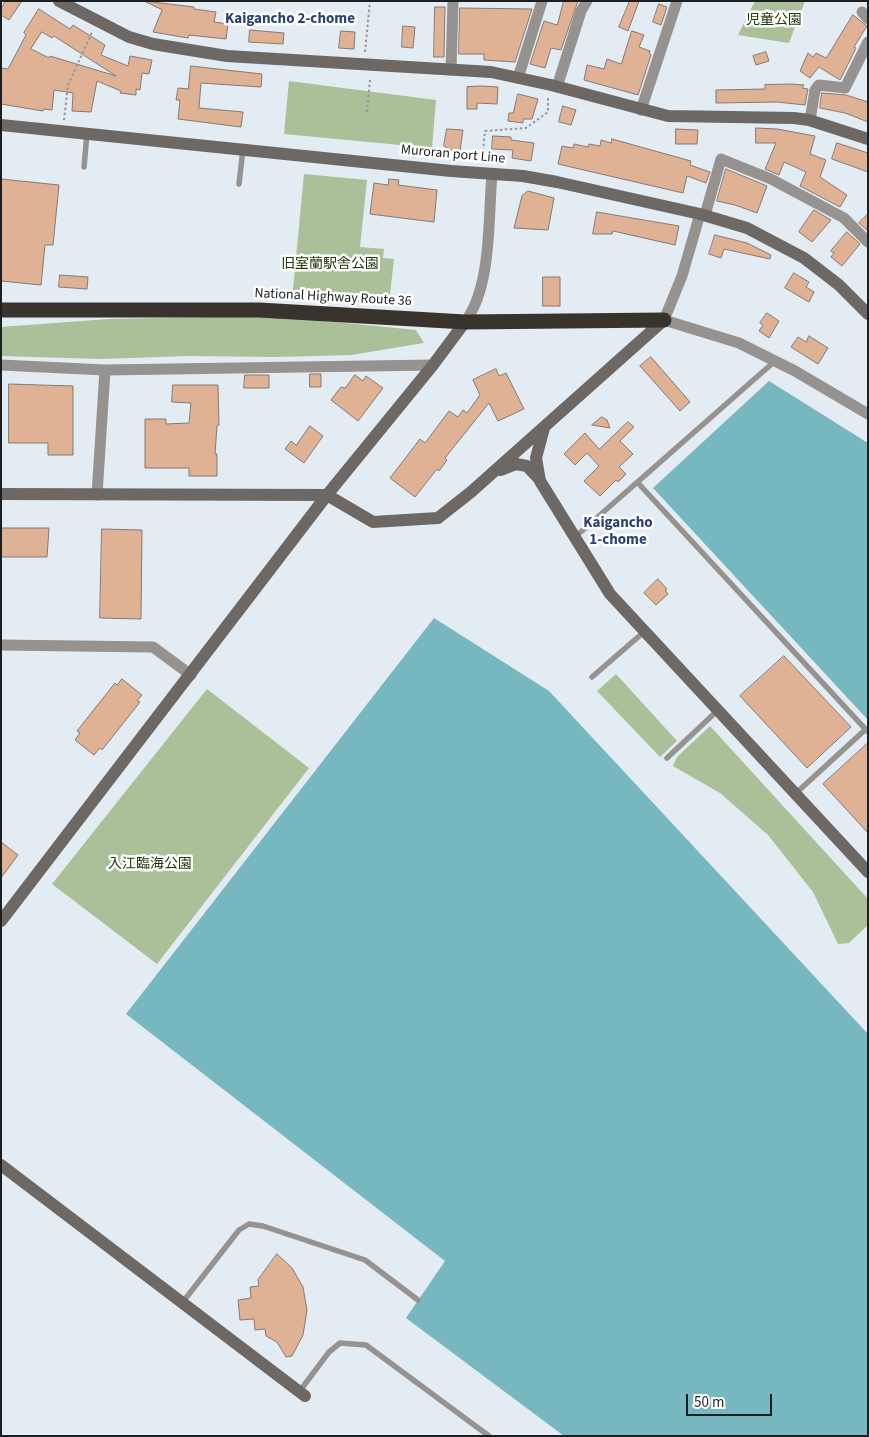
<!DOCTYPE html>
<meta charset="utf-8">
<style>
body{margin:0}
#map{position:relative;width:869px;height:1437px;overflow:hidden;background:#e3ebf3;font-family:"Source Sans 3",sans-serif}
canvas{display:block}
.frame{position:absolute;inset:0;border:2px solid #1c1f22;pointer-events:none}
.scale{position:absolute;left:686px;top:1394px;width:86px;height:22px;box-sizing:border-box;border:2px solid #1c1f22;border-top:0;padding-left:6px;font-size:15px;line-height:18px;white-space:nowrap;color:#1c1f22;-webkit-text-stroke:4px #fff;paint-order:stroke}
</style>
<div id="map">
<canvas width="869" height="1437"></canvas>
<div class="frame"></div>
<div class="scale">50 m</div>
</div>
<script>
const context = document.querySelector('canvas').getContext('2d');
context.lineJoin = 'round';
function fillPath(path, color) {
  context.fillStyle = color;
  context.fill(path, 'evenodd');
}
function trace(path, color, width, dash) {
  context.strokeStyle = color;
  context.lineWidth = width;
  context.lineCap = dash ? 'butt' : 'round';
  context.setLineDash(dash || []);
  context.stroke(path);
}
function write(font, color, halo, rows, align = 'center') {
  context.font = font + ' "Source Sans 3","Noto Sans JP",sans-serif';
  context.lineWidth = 5;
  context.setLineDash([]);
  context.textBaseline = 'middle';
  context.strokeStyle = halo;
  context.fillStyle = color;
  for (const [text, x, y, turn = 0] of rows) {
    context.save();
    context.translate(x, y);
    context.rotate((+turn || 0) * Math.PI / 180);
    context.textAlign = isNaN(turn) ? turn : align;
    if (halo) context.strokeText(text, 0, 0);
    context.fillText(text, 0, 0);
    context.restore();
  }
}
const green = new Path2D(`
 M 755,1 L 805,1 L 789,43 L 738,35 Z
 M 289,81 L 436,100 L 432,148 L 284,134 Z
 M 304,174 L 367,180 L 360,247 L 384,249 L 383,258 L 394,259 L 389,303 L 292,300 Z
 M 211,317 L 286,317 L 416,330 L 424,343 L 351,355 L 274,357 L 188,356 L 102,359 L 1,356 L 1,327 L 109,319 Z
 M 616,674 L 677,741 L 660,757 L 597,691 Z
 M 207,689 L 309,768 L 157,964 L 52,884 Z
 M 710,726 L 868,899 L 868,925 L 849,943 L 838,944 L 813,892 L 768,835 L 720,793 L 673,766 L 677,757 Z`);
const water = new Path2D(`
 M 769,381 L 868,443 L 868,720 L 653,488 Z
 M 434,618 L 549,691 L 868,1034 L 868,1436 L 564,1436 L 406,1318 L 445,1261 L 126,1014 Z`);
const building = new Path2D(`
 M 6,1 L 22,1 L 9,20 L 1,15 L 1,9 Z
 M 144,1 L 194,7 L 194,9 L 216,12 L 214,22 L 228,24 L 226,39 L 189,35 L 188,38 L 153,32 L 162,10 Z
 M 564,1 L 578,1 L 561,50 L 551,48 L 545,68 L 530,64 L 544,21 L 557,25 Z
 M 630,1 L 639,1 L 628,31 L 619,27 Z
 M 659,4 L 667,7 L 661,25 L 653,22 Z
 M 435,7 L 445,7 L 444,57 L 434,57 Z
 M 460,8 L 532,9 L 515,62 L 484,60 L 484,54 L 459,54 Z
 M 39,9 L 70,29 L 73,25 L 105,45 L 101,55 L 128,66 L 130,56 L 152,60 L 149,74 L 142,73 L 140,90 L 136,89 L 136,95 L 120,93 L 121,91 L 97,81 L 91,112 L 72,111 L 73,93 L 54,90 L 52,110 L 43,109 L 43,111 L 1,104 L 1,68 L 8,69 L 26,35 L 24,33 ZM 42,32 L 52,38 L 54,36 L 116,76 L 50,56 L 49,58 L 31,49 Z
 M 853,15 L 867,26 L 854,47 L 856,48 L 840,80 L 819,67 L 810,78 L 800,71 L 808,53 L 813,57 L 816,53 L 826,58 Z
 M 403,26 L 415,27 L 413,48 L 402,47 Z
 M 250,30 L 284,33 L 283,44 L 249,42 Z
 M 341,31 L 355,32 L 354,49 L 339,48 Z
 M 632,31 L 644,35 L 639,47 L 650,51 L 649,53 L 651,55 L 638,95 L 584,80 L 587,65 L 604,69 L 607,59 L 621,64 Z
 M 766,52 L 769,61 L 756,65 L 753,56 Z
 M 191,66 L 262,74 L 261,87 L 201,83 L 199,108 L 243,112 L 241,127 L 178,119 L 180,100 L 176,100 L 178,88 L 188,89 Z
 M 791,84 L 804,85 L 802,88 L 808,89 L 805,105 L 777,102 L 716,103 L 716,90 L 765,89 L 765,85 Z
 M 482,86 L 498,87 L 497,104 L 477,103 L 477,109 L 467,109 L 467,87 Z
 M 822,93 L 846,95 L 868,102 L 868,122 L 845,113 L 820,108 Z
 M 518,94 L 538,99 L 532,119 L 523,119 L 523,123 L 508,121 L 509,113 L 513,113 Z
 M 563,106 L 576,110 L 571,125 L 559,122 Z
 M 756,128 L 777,129 L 815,136 L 810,154 L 826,160 L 820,177 L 847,195 L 840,207 L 800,186 L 806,172 L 784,162 L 779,175 L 765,169 L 776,143 L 756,143 Z
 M 447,129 L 463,130 L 460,151 L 450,150 L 444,146 Z
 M 676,129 L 698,130 L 697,144 L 676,144 Z
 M 493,136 L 511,137 L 511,140 L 534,143 L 531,161 L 512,158 L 513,150 L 492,149 Z
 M 612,139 L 691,161 L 690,165 L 710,172 L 706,183 L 687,176 L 683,193 L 558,164 L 562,146 L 573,148 L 574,144 L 588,147 L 589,144 L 600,146 L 601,140 L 611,143 Z
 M 837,143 L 868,153 L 868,172 L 832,159 Z
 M 726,169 L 767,186 L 757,213 L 735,205 L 717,201 Z
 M 1,179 L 59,185 L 53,245 L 45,245 L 41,285 L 1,281 Z
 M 389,179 L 399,180 L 398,185 L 437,190 L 434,222 L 370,214 L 374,183 L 388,185 Z
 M 528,191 L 554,198 L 548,230 L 514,228 L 522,196 Z
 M 814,210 L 831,220 L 812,242 L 799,232 Z
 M 597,212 L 679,226 L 675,245 L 613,231 L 612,234 L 593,234 Z
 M 868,214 L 868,231 L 859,223 Z
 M 847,232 L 860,244 L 842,266 L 831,257 L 834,253 L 831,251 Z
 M 715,235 L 747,243 L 771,255 L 770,259 L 724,249 L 721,258 L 709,254 Z
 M 794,273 L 809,282 L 806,287 L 814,292 L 809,302 L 785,288 Z
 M 60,275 L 88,277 L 87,289 L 59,287 Z
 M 543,277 L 560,277 L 560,306 L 543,306 Z
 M 767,313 L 779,321 L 769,338 L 759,331 L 763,325 L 760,323 Z
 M 809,336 L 828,348 L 818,364 L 791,347 L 798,337 L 806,342 Z
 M 651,357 L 690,402 L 680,411 L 640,366 Z
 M 496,369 L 499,376 L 506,373 L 524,409 L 498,421 L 489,403 L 445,458 L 447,460 L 439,471 L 437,469 L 415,497 L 390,478 L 420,439 L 425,443 L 449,411 L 458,417 L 463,410 L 467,413 L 480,395 L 473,380 Z
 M 310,374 L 321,374 L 321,387 L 310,387 Z
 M 245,375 L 269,375 L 269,388 L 244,388 Z
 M 355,375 L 363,381 L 366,376 L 383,388 L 358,421 L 331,400 L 341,387 L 345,388 Z
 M 9,384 L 73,386 L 73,455 L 48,455 L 48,443 L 9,443 Z
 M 173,385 L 218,385 L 219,425 L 217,426 L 215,454 L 217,454 L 217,476 L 189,476 L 189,468 L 145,468 L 145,419 L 166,419 L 166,424 L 189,423 L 191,403 L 172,402 Z
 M 602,417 L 607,420 L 610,428 L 592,425 Z
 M 628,422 L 634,427 L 620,441 L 633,454 L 619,467 L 626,474 L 618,482 L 616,480 L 600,496 L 584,481 L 599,466 L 587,453 L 575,465 L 564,454 L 585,433 L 599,449 Z
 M 310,426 L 323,436 L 304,463 L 285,449 L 291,441 L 296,445 Z
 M 1,528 L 49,528 L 47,557 L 1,557 Z
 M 102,529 L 142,530 L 141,619 L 100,618 Z
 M 658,579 L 667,589 L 665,590 L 668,594 L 656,605 L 644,593 Z
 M 784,656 L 851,727 L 807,768 L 740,696 Z
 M 122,679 L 142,695 L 137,701 L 140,702 L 102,750 L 100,748 L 94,755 L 75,740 L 80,733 L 77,731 L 115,683 L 117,685 Z
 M 868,743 L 868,833 L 823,784 Z
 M 1,842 L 18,855 L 1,878 Z
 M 277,1254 L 292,1268 L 303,1287 L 305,1299 L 307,1310 L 303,1335 L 292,1356 L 286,1357 L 277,1342 L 266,1336 L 265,1329 L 255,1330 L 254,1319 L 240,1320 L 238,1300 L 251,1298 L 250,1287 L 259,1286 L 258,1280 Z`);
const path = new Path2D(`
 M 365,52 L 370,1
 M 367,112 L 370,80
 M 64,120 L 68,85 L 92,32
 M 482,161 L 485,131 L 526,128 L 548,112 L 548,97`);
const lane = new Path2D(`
 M 84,167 L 87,133
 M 239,184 L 243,149
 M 638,483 L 868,732
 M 575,537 L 775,361
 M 592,677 L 645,631
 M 667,758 L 718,710
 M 795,794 L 866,729
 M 182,1303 L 239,1230 L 249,1224 L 263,1226 L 365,1260 L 418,1300
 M 299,1392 L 329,1352 L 340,1343 L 366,1345 L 489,1436`);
const street = new Path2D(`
 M 862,12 L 868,19
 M 451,70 L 453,1
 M 518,78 L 542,1
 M 557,87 L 581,11 L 587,1
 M 641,110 L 677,1
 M 810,120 L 815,90 L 819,85 L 845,88 L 868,42
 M 700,214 L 682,276 L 664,320 L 739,343 L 795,371 L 868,414
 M 705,215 L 721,159 L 771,179 L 844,218 L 868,242
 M 465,322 C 492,287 488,218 492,174
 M 1,365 L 105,370 L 433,365
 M 97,495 L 105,370
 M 1,645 L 153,647 L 191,675`);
const secondary = new Path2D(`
 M 59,1 L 129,37 L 153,44 L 227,56 L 491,72 L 551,85 L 668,116 L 794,118 L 809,120 L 868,139
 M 1,125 L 451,171 L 523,176 L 557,182 L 700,214 L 747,228 L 804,258 L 839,285 L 868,314
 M 544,428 L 536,458 L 540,481 L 610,594 L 868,872
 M 501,470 L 516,464 L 527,466 L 539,479
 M 1,494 L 327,495 L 373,522 L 438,518 L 471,492 L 664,320
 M 1,921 L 327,495 L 433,365 L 465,322
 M 1,1165 L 305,1396`);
const highway = new Path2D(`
 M 1,310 L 259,310 L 465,322 L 664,320`);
const parkNames = [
 ["児童公園",774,21],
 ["旧室蘭駅舎公園",330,265],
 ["入江臨海公園",150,865]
];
const streetNames = [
 ["Muroran port Line",453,155,5],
 ["National Highway Route 36",333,298,3]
];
const neighbourhoodNames = [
 ["Kaigancho 2-chome",290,20],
 ["Kaigancho",618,524],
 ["1-chome",618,541]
];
fillPath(green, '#abbf99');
fillPath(water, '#77b7bf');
fillPath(building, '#dfb195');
trace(building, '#837a75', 1);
trace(path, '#92989e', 2, [2.5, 2.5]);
trace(lane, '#95928f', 5.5);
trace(street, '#95928f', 11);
trace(secondary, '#6d6864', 12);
trace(highway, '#39332d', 15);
write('14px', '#223806', '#fff', parkNames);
write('14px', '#1c1f22', '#fff', streetNames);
write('bold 15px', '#294179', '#fff', neighbourhoodNames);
</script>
